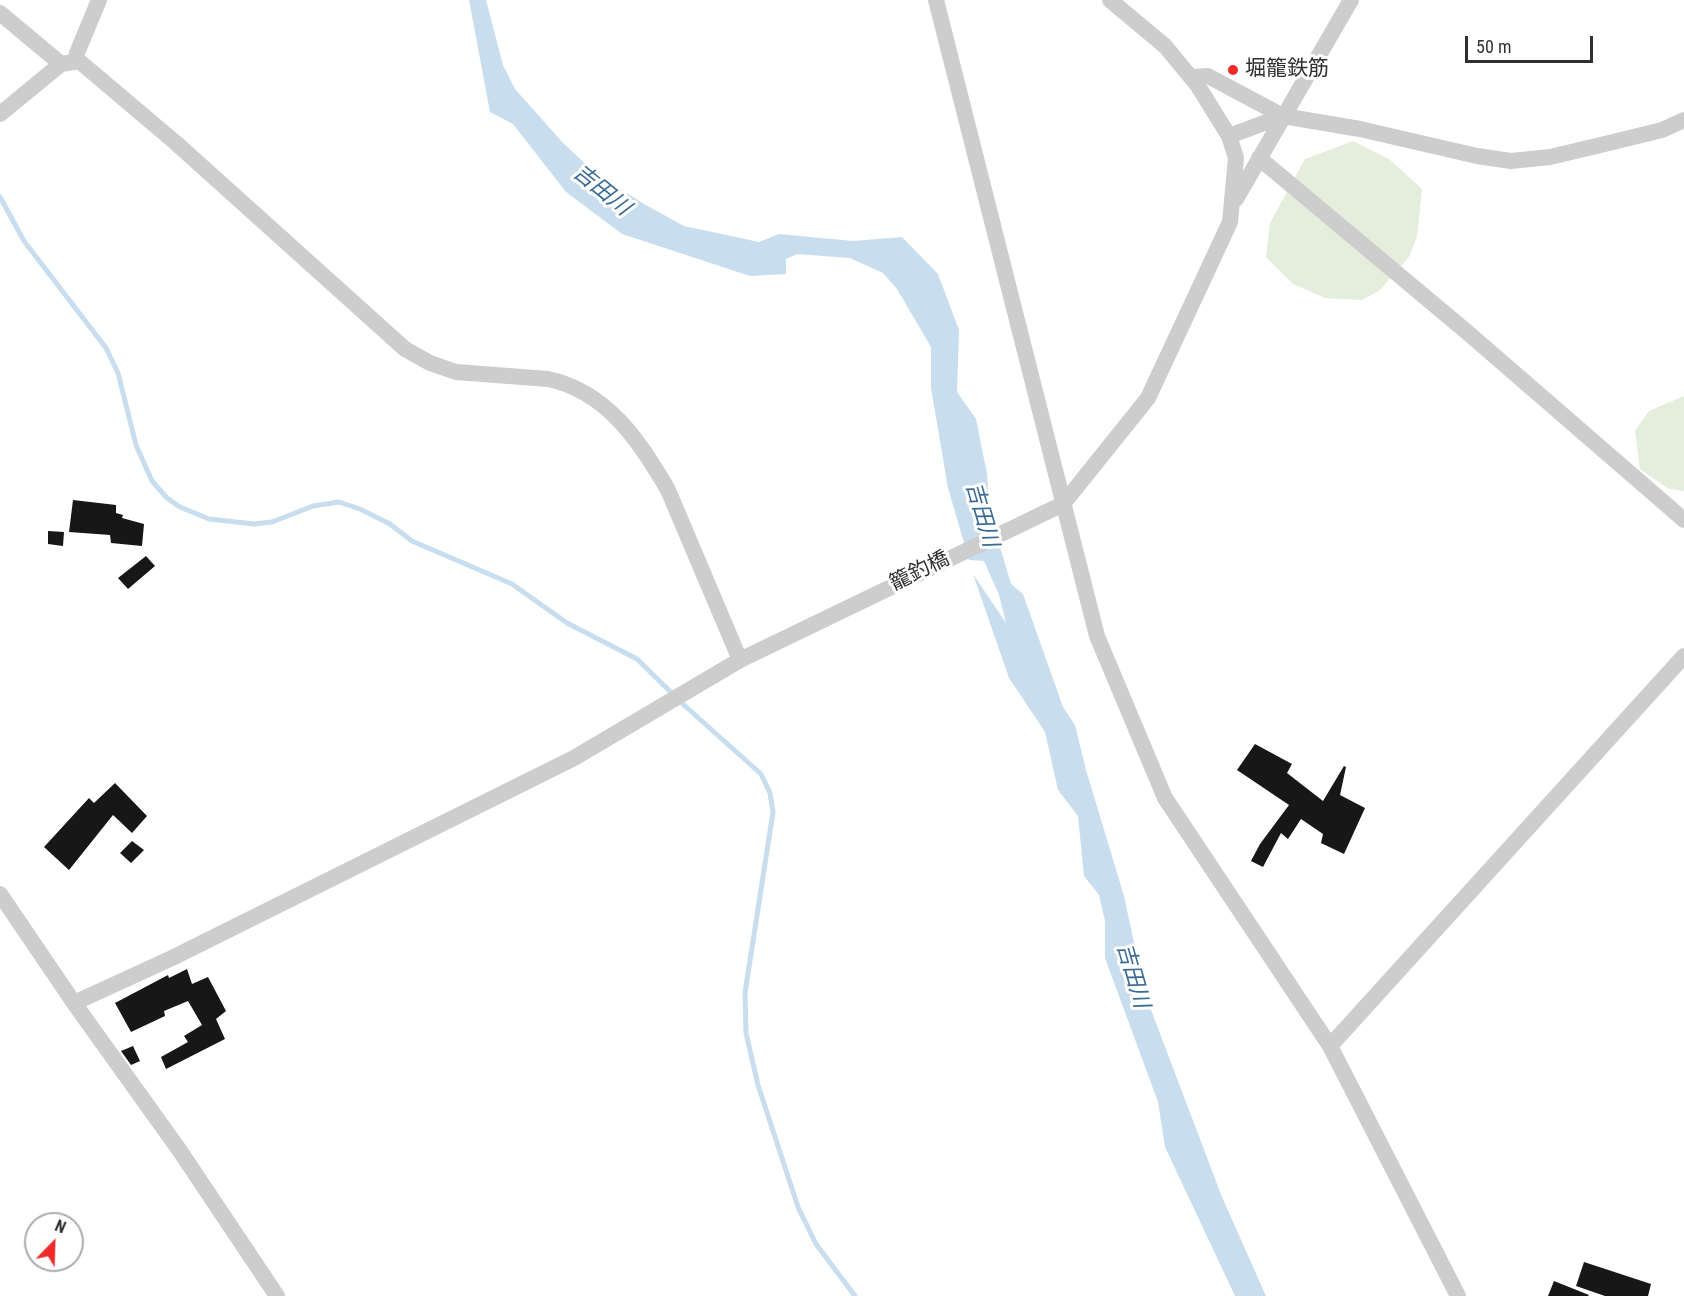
<!DOCTYPE html>
<meta charset="utf-8">
<style>
body{margin:0}
#map{position:relative;width:1684px;height:1296px;overflow:hidden;background:#fff;font-family:"Roboto Condensed",sans-serif}
canvas{display:block}
.north{position:absolute;left:24px;top:1212px;width:60px;height:60px;box-sizing:border-box;background:#fff;border:2px solid #acacac;border-radius:50%;rotate:23deg;font-size:16px;font-weight:700;line-height:24px;text-align:center;color:#303030}
.north::after{content:'';display:block;margin:auto;width:21px;height:27px;background:#ef2a2a;clip-path:polygon(50% 0,100% 100%,50% 72%,0 100%)}
.scale{position:absolute;left:1465px;top:36px;width:128px;height:27px;box-sizing:border-box;border:3px solid #303030;border-top:0;padding-left:8px;font-size:18px;line-height:21px;white-space:nowrap;color:#303030;-webkit-text-stroke:4px #fff;paint-order:stroke}
</style>
<div id="map">
<canvas width="1684" height="1296"></canvas>
<div class="north">N</div>
<div class="scale">50 m</div>
</div>
<script>
const context = document.querySelector('canvas').getContext('2d');
context.lineJoin = 'round';
function fillPath(path, color) {
  context.fillStyle = color;
  context.fill(path, 'evenodd');
}
function trace(path, color, width, dash) {
  context.strokeStyle = color;
  context.lineWidth = width;
  context.lineCap = dash ? 'butt' : 'round';
  context.setLineDash(dash || []);
  context.stroke(path);
}
function write(font, color, halo, rows, align = 'center') {
  context.font = font + ' "Roboto Condensed","Noto Sans JP",sans-serif';
  context.lineWidth = 6;
  context.setLineDash([]);
  context.textBaseline = 'middle';
  context.strokeStyle = halo;
  context.fillStyle = color;
  for (const [text, x, y, turn = 0] of rows) {
    context.save();
    context.translate(x, y);
    context.rotate((+turn || 0) * Math.PI / 180);
    context.textAlign = isNaN(turn) ? turn : align;
    if (halo) context.strokeText(text, 0, 0);
    context.fillText(text, 0, 0);
    context.restore();
  }
}
const green = new Path2D(`
 M 1353,141 L 1389,159 L 1422,189 L 1417,237 L 1409,257 L 1380,290 L 1362,300 L 1325,298 L 1293,284 L 1266,257 L 1270,223 L 1305,159 Z
 M 1684,396 L 1684,491 L 1669,489 L 1640,469 L 1635,431 L 1649,411 Z`);
const water = new Path2D(`
 M 469,0 L 486,0 L 503,65 L 515,89 L 563,143 L 593,171 L 644,204 L 684,226 L 759,242 L 779,234 L 853,241 L 902,237 L 938,274 L 959,330 L 957,392 L 976,419 L 987,474 L 990,513 L 1011,584 L 1023,594 L 1063,707 L 1075,725 L 1086,770 L 1124,896 L 1145,994 L 1222,1197 L 1266,1296 L 1235,1296 L 1165,1147 L 1158,1102 L 1105,958 L 1105,921 L 1099,895 L 1084,876 L 1078,816 L 1058,790 L 1045,732 L 1009,678 L 973,574 L 1006,623 L 999,595 L 984,561 L 969,560 L 948,488 L 931,388 L 931,347 L 897,289 L 883,273 L 850,258 L 797,254 L 786,259 L 786,274 L 750,276 L 622,234 L 566,192 L 513,124 L 490,112 Z`);
const stream = new Path2D(`
 M 0,197 L 24,241 L 106,348 L 118,373 L 136,445 L 152,481 L 167,498 L 180,507 L 209,519 L 254,524 L 272,522 L 313,506 L 339,502 L 360,509 L 390,524 L 412,541 L 512,584 L 567,623 L 637,659 L 685,706 L 761,774 L 770,793 L 773,812 L 745,993 L 746,1033 L 758,1085 L 798,1207 L 816,1244 L 855,1296`);
const building = new Path2D(`
 M 73,500 L 116,505 L 116,513 L 123,515 L 122,518 L 144,524 L 142,546 L 111,543 L 110,535 L 69,532 Z
 M 48,531 L 64,532 L 63,546 L 48,544 Z
 M 146,556 L 155,566 L 128,589 L 118,578 Z
 M 1255,744 L 1292,764 L 1287,773 L 1323,801 L 1344,766 L 1346,767 L 1340,795 L 1365,808 L 1344,854 L 1321,843 L 1323,834 L 1301,819 L 1288,839 L 1281,833 L 1263,867 L 1251,861 L 1260,844 L 1289,805 L 1237,770 Z
 M 115,783 L 147,816 L 132,833 L 113,815 L 69,870 L 44,847 L 89,798 L 94,803 Z
 M 132,841 L 144,850 L 131,863 L 120,853 Z
 M 187,969 L 192,984 L 208,977 L 226,1011 L 216,1019 L 225,1039 L 166,1069 L 161,1057 L 188,1042 L 184,1036 L 202,1025 L 188,1001 L 164,1011 L 165,1016 L 131,1032 L 115,1003 L 168,975 L 169,978 Z
 M 133,1046 L 140,1061 L 131,1065 L 121,1051 Z
 M 1584,1262 L 1651,1284 L 1648,1296 L 1605,1296 L 1576,1286 Z
 M 1554,1281 L 1589,1295 L 1588,1296 L 1548,1296 Z`);
const minor = new Path2D(`
 M 99,0 L 77,53 L 76,57 L 79,61 L 176,143 L 405,349 L 430,363 L 456,372 L 548,379 C 606,391 640,441 668,490 L 740,660
 M 936,0 L 1097,636 L 1165,798 L 1330,1046 L 1458,1296
 M 0,13 L 61,64
 M 1192,77 L 1208,76 L 1283,116
 M 0,114 L 61,64 L 79,61
 M 1229,136 L 1283,116 L 1360,129 L 1477,156 L 1511,161 L 1550,157 L 1609,143 L 1662,130 L 1684,120
 M 1259,158 L 1467,332 L 1684,520
 M 1236,199 L 1351,0
 M 0,894 L 74,1003 L 172,958 L 574,758 L 740,660 L 1063,504 L 1148,398 L 1230,222 L 1236,158 L 1229,136 L 1198,86 L 1165,46 L 1110,0
 M 74,1003 L 180,1151 L 277,1296
 M 1330,1046 L 1684,656`);
const markers = [
 [1233,70,6,"#ef2a2a"]
];
const poiNames = [
 ["堀籠鉄筋",1245,70]
];
const streetNames = [
 ["籠釣橋",920,572,-26]
];
const waterNames = [
 ["吉田川",601,191,39],
 ["吉田川",981,515,74],
 ["吉田川",1132,976,74]
];
fillPath(green, '#e5eddd');
fillPath(water, '#c8ddee');
trace(stream, '#c8ddee', 5);
fillPath(building, '#171717');
trace(minor, '#cdcdcd', 16);
for (const [x, y, r, color] of markers) {
  const dot = new Path2D();
  dot.arc(x, y, r, 0, 2 * Math.PI);
  context.fillStyle = color;
  context.fill(dot);
  trace(dot, '#fff', 2);
}
write('21px', '#303030', '#fff', poiNames, 'left');
write('21px', '#303030', '#fff', streetNames);
write('italic 22px', '#396b97', '#fff', waterNames);
</script>
